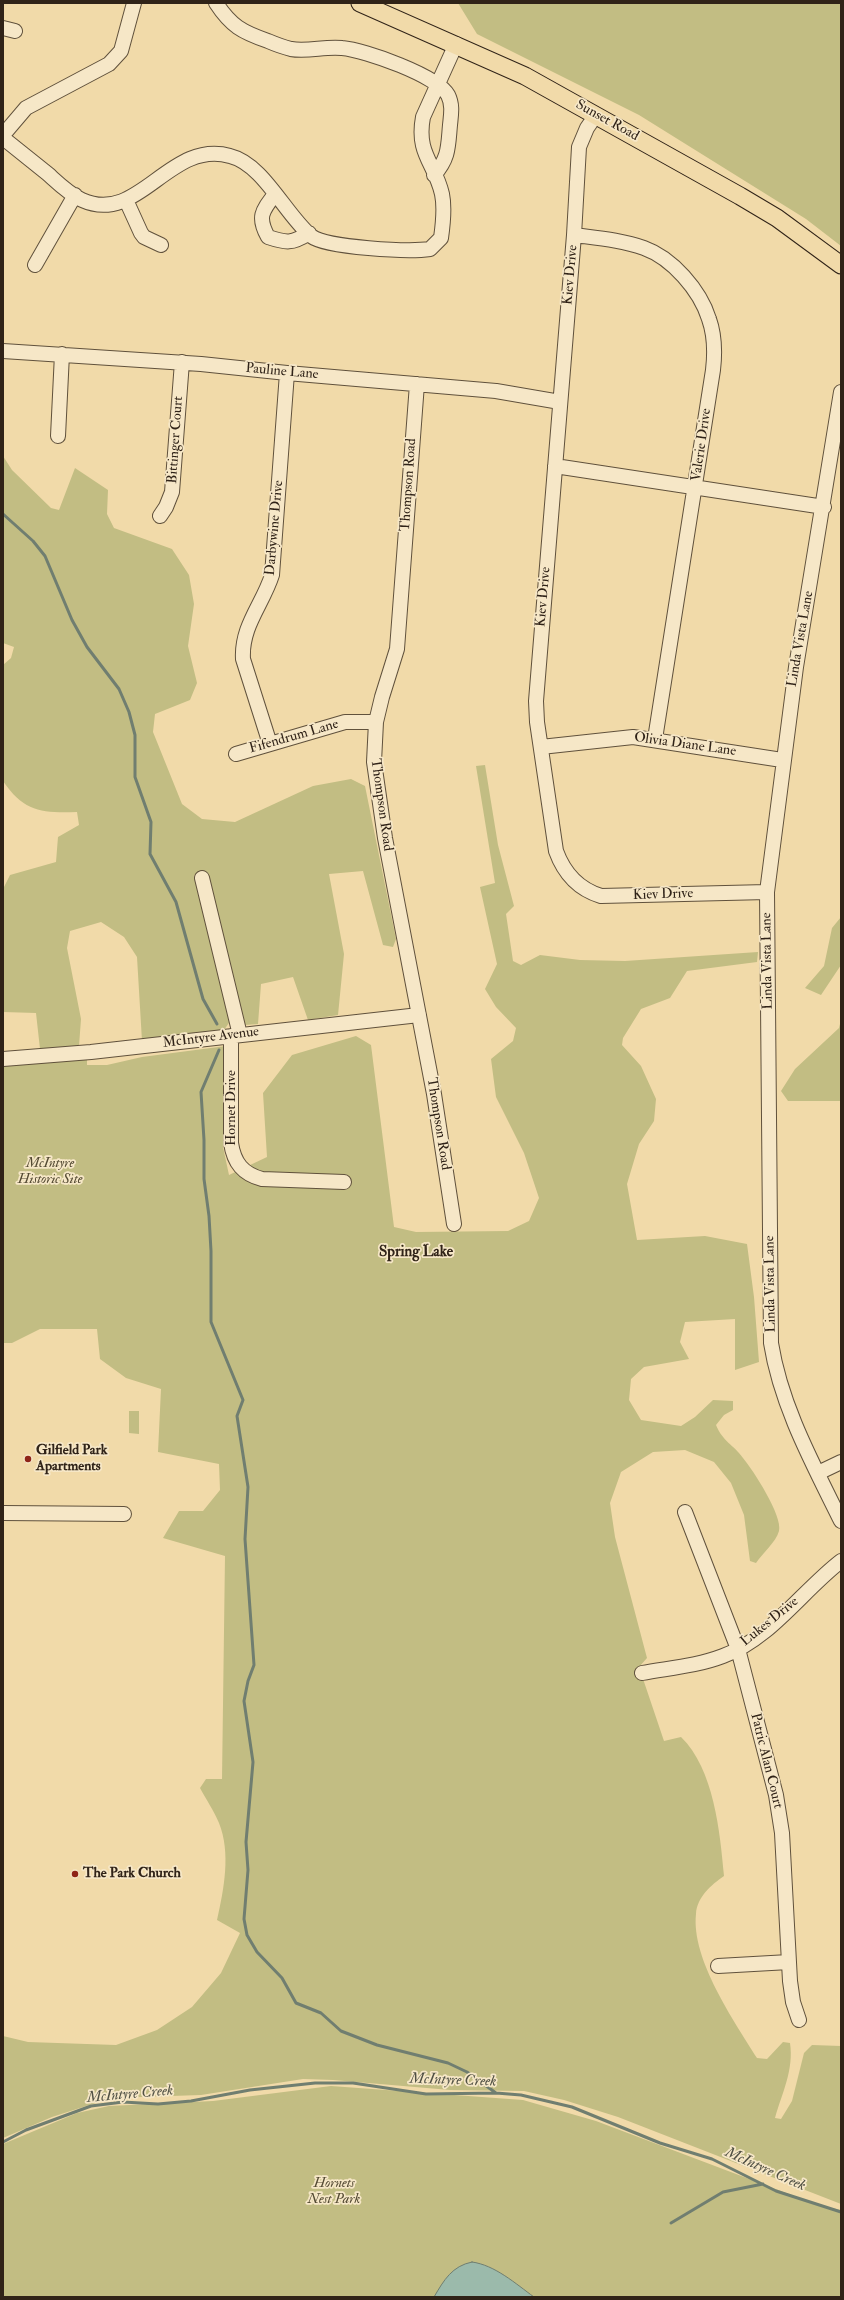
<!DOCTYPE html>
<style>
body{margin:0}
#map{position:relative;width:844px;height:2300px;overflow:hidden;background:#f1daa9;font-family:"IM FELL Double Pica",serif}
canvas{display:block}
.frame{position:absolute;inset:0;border:4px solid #302318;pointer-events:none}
</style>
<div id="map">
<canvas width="844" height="2300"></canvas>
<div class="frame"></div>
</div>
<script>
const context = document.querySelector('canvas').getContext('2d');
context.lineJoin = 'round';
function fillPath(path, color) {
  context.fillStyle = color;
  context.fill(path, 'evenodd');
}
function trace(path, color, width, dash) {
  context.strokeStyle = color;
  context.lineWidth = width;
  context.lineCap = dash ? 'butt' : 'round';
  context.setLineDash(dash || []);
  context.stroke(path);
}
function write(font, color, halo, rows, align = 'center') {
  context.font = font + ' "IM FELL Double Pica",serif';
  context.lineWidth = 3.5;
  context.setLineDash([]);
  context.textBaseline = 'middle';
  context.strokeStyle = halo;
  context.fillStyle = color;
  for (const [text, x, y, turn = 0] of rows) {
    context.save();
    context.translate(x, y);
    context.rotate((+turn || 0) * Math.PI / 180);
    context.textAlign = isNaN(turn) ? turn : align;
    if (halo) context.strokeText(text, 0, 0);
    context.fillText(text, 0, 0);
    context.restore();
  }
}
const green = new Path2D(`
 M 458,3 L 841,3 L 841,246 L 806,219 L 639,115 L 477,34 Z
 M 3,456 L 12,470 L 51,508 L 59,510 L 75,468 L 108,490 L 107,514 L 114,528 L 172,549 L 189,575 L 194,604 L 188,646 L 197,683 L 190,700 L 155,714 L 153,732 L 182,804 L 202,819 L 235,822 L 313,786 L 351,779 L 365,786 L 396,939 L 393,947 L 383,945 L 363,871 L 329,874 L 344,954 L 338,1015 L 308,1020 L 293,977 L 261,984 L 258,1024 L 245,1025 L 208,873 L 194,875 L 231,1020 L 224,1030 L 196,1036 L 142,1041 L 137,957 L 124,937 L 101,922 L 70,931 L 67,948 L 81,1019 L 79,1046 L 40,1049 L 36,1013 L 3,1012 L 3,889 L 10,875 L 56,862 L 58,837 L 79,825 L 77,812 C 42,813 24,812 3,781 L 3,665 L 11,658 L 14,647 L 3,643 Z
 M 485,765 L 498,845 L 514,906 L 506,914 L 513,961 L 521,965 L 540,955 L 580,960 L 625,961 L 758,952 L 757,962 L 687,971 L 670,998 L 641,1009 L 623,1038 L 622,1045 L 641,1066 L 656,1099 L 654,1121 L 639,1144 L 627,1184 L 637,1240 L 705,1236 L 747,1244 L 754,1297 L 759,1362 L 735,1370 L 735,1319 L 685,1322 L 680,1342 L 689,1359 L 644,1367 L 631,1379 L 629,1400 L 641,1420 L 681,1426 L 695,1417 L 713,1400 L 733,1401 L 733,1410 L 724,1415 L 716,1425 C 723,1442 733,1444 743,1458 C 753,1470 783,1516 779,1531 C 776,1542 762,1554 756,1563 L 750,1561 L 744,1515 L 731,1483 L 714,1462 L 685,1450 L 653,1452 L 621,1472 L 610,1503 L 615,1537 L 647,1658 L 639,1667 L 664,1741 L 681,1737 C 714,1769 720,1832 724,1876 C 711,1885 697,1897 696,1914 C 691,1959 734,2021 757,2058 L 767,2059 L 783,2042 L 790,2043 C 794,2070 782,2093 775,2118 L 781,2119 L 792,2101 L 804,2053 L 812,2045 L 841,2046 L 841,2204 L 618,2117 L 564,2100 L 524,2091 L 450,2090 L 333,2080 L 303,2079 L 201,2095 L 111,2098 L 52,2117 L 3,2138 L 3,2036 L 28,2042 L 116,2045 L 157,2030 L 192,2007 L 221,1973 L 240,1933 L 217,1920 C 224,1889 231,1853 219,1823 C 214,1811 206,1799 200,1788 L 206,1779 L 222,1779 L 225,1556 L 163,1538 L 179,1511 L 203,1511 L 220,1490 L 219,1464 L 158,1452 L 161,1389 L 126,1378 L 100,1359 L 97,1329 L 40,1329 L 12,1343 L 3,1343 L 3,1064 L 87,1058 L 87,1065 L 107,1065 L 142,1057 L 226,1046 L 223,1147 L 229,1175 L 267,1157 L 263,1093 L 292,1055 L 356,1036 L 371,1045 L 394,1227 L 416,1232 L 508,1231 L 529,1221 L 539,1198 L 524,1153 L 496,1097 L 491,1059 L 513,1041 L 516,1028 L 496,1007 L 485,989 L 497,964 L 480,887 L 495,883 L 476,766 Z
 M 841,917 L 841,965 L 821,995 L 805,988 L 824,966 L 832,928 Z
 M 841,1020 L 841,1101 L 788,1101 L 781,1091 L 795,1069 L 839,1028 Z
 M 129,1411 L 139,1411 L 139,1434 L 129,1433 Z
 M 331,2086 L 523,2100 L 596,2121 L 818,2205 L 841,2210 L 841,2297 L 3,2297 L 3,2144 L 77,2113 L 109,2106 L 213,2101 Z`);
const water = new Path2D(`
 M 472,2262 C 495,2265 516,2284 534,2297 L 434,2297 C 444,2280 452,2266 472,2262 Z`);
const stream = new Path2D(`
 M 3,514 L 33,541 L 45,556 L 72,620 L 87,647 L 119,689 L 129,712 L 135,735 L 135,777 L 151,822 L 150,854 L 176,902 L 203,999 L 217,1024
 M 219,1050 L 201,1092 L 204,1140 L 204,1179 L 209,1216 L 211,1251 L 211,1322 L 243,1400 L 237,1416 L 248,1487 L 245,1539 L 254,1665 L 248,1681 L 244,1701 L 253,1762 L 246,1842 L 248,1870 L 244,1919 L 247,1935 L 257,1952 L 282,1978 L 296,2003 L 321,2013 L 341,2031 L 377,2045 L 448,2063 L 467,2072 L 496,2093
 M 3,2142 L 26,2130 L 91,2106 L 123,2102 L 158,2104 L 191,2101 L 250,2090 L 315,2083 L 353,2083 L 426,2094 L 496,2093 L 521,2095 L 572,2107 L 660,2143 L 712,2159 L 776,2191 L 841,2212
 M 671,2223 L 723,2192 L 763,2184`);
const minor = new Path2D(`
 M 216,3 C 231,26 242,32 268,41 C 275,44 283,47 291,49 C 308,52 325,46 342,48 C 365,50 438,76 448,95 C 453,105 451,115 450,125 C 448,147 449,158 434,175
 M 3,28 L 15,31
 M 596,115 L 587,128 L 579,147 L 574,235 L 536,701 L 537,722 L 556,851 C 564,873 578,889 601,896 L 767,892
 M 3,135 L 26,108 L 109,64 L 121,51 L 134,3
 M 3,138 C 18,150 33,162 48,174 C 58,183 69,194 82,200 C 139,226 169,139 230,156 C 263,164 285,214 311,236 C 327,248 409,252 430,249 L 441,238 C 443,224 445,208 442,194 C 435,163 416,154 423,117 L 456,44
 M 275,194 C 262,211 257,217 268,237 C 286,243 292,244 309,233
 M 126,200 L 141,233 L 144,237 L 161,245
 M 574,235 C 597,238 622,240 644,248 C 672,258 700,290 709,319 C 715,336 715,353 713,370 L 655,739
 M 35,265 L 75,195
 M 3,351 L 201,364 L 287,373 L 496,391 L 560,402
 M 417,384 L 397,649 L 382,697 L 376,722 L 374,762 L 385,838 L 434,1094 L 454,1224
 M 841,392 L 796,667 L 767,892 L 771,1343 C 781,1406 813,1464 841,1521
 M 58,436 L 62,354
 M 555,466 L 824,507
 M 160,516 L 166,507 L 172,492 L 182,362
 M 270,744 L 243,659 C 241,626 263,604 272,575 L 287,373
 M 541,747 L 633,737 L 782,760
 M 236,754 L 345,722 L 376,722
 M 202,878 L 240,1035
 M 231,1036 L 231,1143 C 234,1163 243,1174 262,1179 L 344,1182
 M 3,1059 L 91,1052 L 419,1015
 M 818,1473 L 841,1462
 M 685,1512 L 738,1649 L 776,1795 L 782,1833 L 790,1981 L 793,2002 L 799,2020
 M 3,1513 L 124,1514
 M 642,1673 C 669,1668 697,1666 723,1656 C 770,1639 802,1591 841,1561
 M 718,1966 L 789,1962`);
const major = new Path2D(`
 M 360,3 L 525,76 L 740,196 L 777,218 L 841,265`);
const markers = [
 [28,1459,4,"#8f2418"],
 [75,1874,4,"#8f2418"]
];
const streetNames = [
 ["Sunset Road",607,121,29],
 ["Kiev Drive",571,275,-85],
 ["Pauline Lane",282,372,5],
 ["Bittinger Court",176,440,-86],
 ["Valerie Drive",702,445,-82],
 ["Thompson Road",409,485,-86],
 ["Darbywine Drive",275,528,-85],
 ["Kiev Drive",544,597,-85],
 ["Linda Vista Lane",801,639,-80],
 ["Fifendrum Lane",294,737,-16],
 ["Olivia Diane Lane",685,745,8],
 ["Thompson Road",381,805,82],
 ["Kiev Drive",663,895,-2],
 ["Linda Vista Lane",768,961,-91],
 ["McIntyre Avenue",211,1038,-7],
 ["Hornet Drive",232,1108,-90],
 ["Thompson Road",438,1124,81],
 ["Linda Vista Lane",771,1284,-91],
 ["Lukes Drive",770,1622,-39],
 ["Patric Alan Court",766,1761,76]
];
const parkNames = [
 ["McIntyre",50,1164],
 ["Historic Site",50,1180],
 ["Hornets",334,2184],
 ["Nest Park",334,2200]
];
const poiNames = [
 ["Gilfield Park",36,1451],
 ["Apartments",36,1467],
 ["The Park Church",83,1874]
];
const neighbourhoodNames = [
 ["Spring Lake",416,1253]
];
const waterNames = [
 ["McIntyre Creek",453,2081,2],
 ["McIntyre Creek",130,2095,-5],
 ["McIntyre Creek",765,2170,24]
];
fillPath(green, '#c2bd83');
fillPath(water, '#9bbaab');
trace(water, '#707e70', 1);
trace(stream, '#707e70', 3);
trace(minor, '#60513c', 16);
trace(major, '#302318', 19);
trace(minor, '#f6e7c7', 14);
trace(major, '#f1daa9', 17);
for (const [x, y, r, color] of markers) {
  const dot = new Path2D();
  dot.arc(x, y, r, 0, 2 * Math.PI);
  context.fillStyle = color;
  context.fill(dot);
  trace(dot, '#f6e7c7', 1.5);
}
write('14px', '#302318', '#f6e7c7', streetNames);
write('italic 14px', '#544a33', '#f6e7c7', parkNames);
write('bold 14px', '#302318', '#f6e7c7', poiNames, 'left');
write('bold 15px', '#302318', '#f6e7c7', neighbourhoodNames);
write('italic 15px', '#505044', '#f6e7c7', waterNames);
</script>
